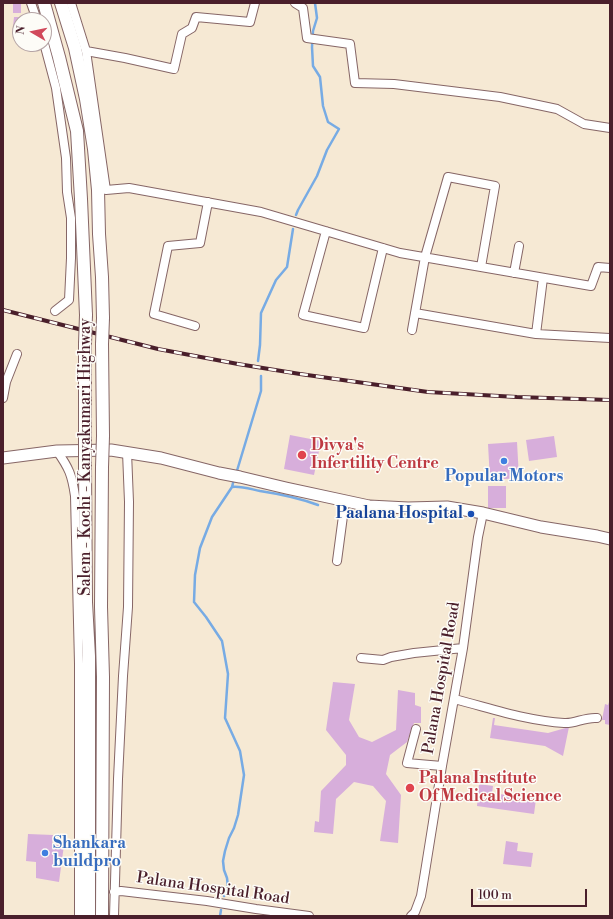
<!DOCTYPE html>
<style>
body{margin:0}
#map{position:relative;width:613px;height:919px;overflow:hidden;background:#f6e9d4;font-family:"Libre Bodoni",serif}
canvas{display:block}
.frame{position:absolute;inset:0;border:4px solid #4a1f2b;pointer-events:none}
.north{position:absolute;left:12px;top:12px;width:40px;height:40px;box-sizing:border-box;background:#fdfcf7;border:1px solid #b5a4a5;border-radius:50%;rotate:279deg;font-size:11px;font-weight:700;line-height:16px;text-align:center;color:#4a1f2b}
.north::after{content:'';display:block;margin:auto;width:14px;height:18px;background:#d1495b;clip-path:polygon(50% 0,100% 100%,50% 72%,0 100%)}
.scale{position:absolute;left:471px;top:889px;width:116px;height:18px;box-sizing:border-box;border:2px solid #4a1f2b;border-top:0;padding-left:5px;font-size:12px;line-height:14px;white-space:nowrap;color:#4a1f2b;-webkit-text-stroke:3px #fdfcf7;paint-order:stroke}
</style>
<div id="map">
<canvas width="613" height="919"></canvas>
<div class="frame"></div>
<div class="north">N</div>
<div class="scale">100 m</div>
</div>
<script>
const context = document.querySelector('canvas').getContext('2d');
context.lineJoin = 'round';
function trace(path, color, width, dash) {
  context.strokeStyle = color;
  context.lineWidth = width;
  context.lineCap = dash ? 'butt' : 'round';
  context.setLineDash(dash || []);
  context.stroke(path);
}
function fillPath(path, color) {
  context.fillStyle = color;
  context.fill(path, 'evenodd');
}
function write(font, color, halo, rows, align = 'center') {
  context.font = font + ' "Libre Bodoni",serif';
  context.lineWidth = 3;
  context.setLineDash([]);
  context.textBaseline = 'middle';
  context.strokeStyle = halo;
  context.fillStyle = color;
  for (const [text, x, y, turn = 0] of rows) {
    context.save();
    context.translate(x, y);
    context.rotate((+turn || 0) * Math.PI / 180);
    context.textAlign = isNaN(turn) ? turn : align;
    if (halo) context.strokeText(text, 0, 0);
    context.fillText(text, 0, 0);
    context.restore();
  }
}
const stream = new Path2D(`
 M 296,215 L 298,210 L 317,176 L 327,150 L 339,129 L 328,122 L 323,106 L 320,77 L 313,66 L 312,47 L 313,31 L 317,18 L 315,3
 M 258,361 L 260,345 L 261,313 L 276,280 L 287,267 L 293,229
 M 236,474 L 261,391 L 261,376
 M 232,487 C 242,486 250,489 260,491 C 280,494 299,498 318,505
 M 224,896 L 227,892 L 228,887 L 227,878 L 224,870 L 223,861 L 225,851 L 229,838 L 234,828 L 238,815 L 244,775 L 240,751 L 225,718 L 228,674 L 222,641 L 206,617 L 194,602 L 195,575 L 200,548 L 212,517 L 232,487 L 234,479
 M 220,916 L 221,910`);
const building = new Path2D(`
 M 21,3 L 21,13 L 13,13 L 13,4 Z
 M 14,17 L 24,17 L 24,20 L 20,20 L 20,27 L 13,27 Z
 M 290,435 L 321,441 L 314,475 L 284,469 Z
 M 554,436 L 557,457 L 529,461 L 526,440 Z
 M 517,442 L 519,478 L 490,480 L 488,444 Z
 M 488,486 L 506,486 L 506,508 L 488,508 Z
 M 333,682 L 355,684 L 349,720 L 359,737 L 372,742 L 396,730 L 398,690 L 415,693 L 415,705 L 421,707 L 421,723 L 414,723 L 407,742 L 390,755 L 386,774 L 401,795 L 398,843 L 380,841 L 386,801 L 373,786 L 354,782 L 336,799 L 333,834 L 314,832 L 315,821 L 319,822 L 321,791 L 346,765 L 346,755 L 326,730 Z
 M 609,702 L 610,702 L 610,725 L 605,724 L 605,720 L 602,720 L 605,704 L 608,705 Z
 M 493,718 L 495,718 L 494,725 L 548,733 L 569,727 L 563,756 L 545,746 L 490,738 Z
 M 479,784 L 493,786 L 492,793 L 536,799 L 534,814 L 477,806 Z
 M 28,834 L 53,835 L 52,845 L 64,845 L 59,882 L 36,878 L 36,862 L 26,861 Z
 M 506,841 L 518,843 L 517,851 L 533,853 L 531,867 L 503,864 Z`);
const minor = new Path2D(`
 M 31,3 L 37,20
 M 71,3 L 86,51 L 106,190 L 129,188 L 261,212 L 400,253 L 591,286 L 598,267 L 610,268
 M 295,3 L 303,8 L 307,38 L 350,44 L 355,83 L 394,84 L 500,97 L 557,109 L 584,124 L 610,128
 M 44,43 L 56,88 L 66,158 L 67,192 L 71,218 L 71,258 L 69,300 L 55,311
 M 86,51 L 125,58 L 174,69 L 182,34 L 192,28 L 196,17 L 250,22 L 255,3
 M 326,231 L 303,315 L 364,328 L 383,248
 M 514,273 L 519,246
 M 415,313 L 536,334 L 610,338
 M 195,326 L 154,314 L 168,246 L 200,243 L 208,202
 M 412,330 L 425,257 L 448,177 L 495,186 L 481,267
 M 536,334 L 543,278
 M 3,398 L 6,382 L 17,354
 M 57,451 C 69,468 72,475 75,496 L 79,664 L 79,916
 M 337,561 L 345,501
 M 361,658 L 383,660 L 391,657 L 414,653 L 463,648
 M 454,699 C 490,708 527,721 564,723 C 575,724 584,717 597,718
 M 416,729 L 407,763 L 442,766
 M 114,892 L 121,891 L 207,901 L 256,909 L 309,916
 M 114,916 L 118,779 L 123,676 L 128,607 L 129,502 L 127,452
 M 411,916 L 415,912 L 421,896 L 425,872 L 442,766 L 463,648 L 478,537 L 483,513`);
const major = new Path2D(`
 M 3,458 L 57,451 L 111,450 L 161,458 L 219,473 L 240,477 L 286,488 L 369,506 L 408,508 L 447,507 L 483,513 L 541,527 L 597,536 L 610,539`);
const highway = new Path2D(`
 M 44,3 L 59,57 L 77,131 L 81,199 L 86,315
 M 61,3 L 75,48 L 86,99 L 94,149 L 98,190 L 99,234 L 102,277 L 103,318
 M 102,344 L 103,436
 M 85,434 L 85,344
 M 85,466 L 86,602 L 89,656 L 89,916
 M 102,916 L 103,677 L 101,607 L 102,467`);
const rail = new Path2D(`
 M 3,310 L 158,349 L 238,364 L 300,374 L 428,392 L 517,397 L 610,400`);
const highwayBridge = new Path2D(`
 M 85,344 L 86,315
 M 102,344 L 103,318
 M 85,434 L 85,466
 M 102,467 L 103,436`);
const markers = [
 [302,455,5,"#e0444e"],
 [504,461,4,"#3f7fe0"],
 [471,514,4,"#1a4fb4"],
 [410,788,5,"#e0444e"],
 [45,853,4,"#3f7fe0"]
];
const healthNames = [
 ["Divya's",311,446],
 ["Infertility Centre",311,464],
 ["Palana Institute",419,779],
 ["Of Medical Science",419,797]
];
const streetNames = [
 ["Salem - Kochi - Kanyakumari Highway",86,457,-90],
 ["Palana Hospital Road",442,678,-80],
 ["Palana Hospital Road",213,889,8]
];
const shopNames = [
 ["Popular Motors",504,477],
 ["Shankara",53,844,"left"],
 ["buildpro",53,862,"left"]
];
const transitNames = [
 ["Paalana Hospital",463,514]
];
trace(stream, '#77abe4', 2.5);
fillPath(building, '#d7aedb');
trace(minor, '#866666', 10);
trace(major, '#866666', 13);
trace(highway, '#866666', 14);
trace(minor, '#fff', 8);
trace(major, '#fff', 11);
trace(highway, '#fff', 12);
trace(rail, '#4a1f2b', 4);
trace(rail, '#fdfcf7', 2.5, [8]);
trace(highwayBridge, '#866666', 14, []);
trace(highwayBridge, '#fff', 12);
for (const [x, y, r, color] of markers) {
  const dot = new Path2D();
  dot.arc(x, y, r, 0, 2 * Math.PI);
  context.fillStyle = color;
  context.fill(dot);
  trace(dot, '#fdfcf7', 1.5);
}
write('bold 16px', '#be3a42', '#fdfcf7', healthNames, 'left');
write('16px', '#4a1f2b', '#fdfcf7', streetNames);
write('bold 16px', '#366cbe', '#fdfcf7', shopNames);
write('bold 16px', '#164399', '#fdfcf7', transitNames, 'right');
</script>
